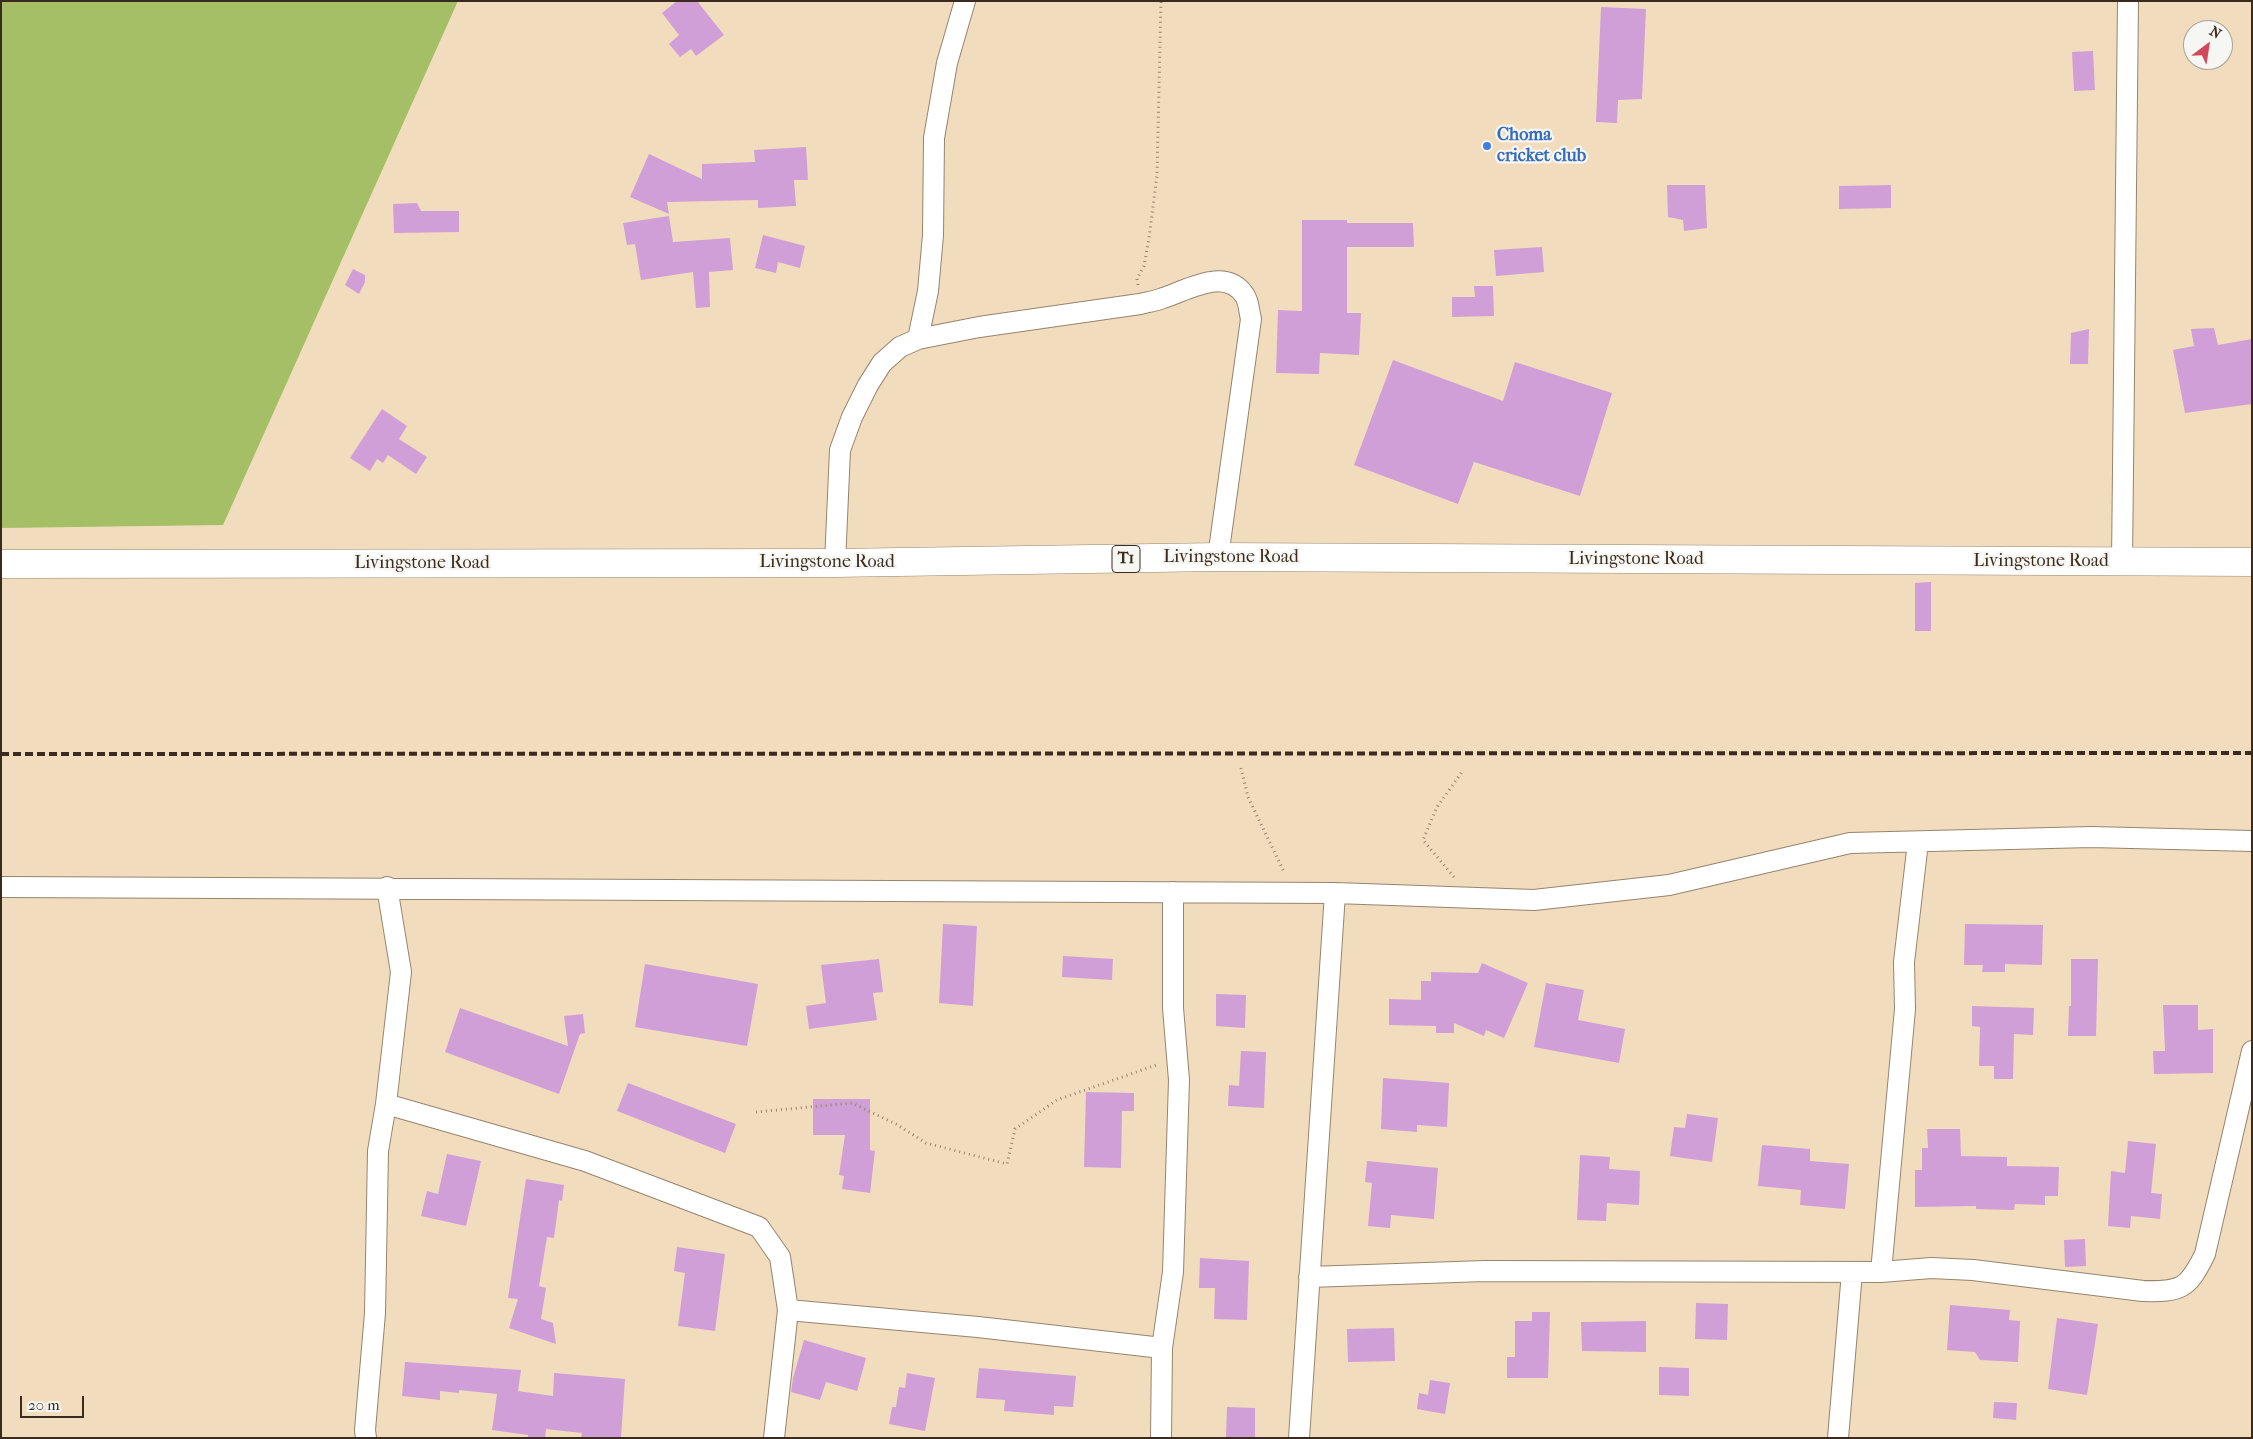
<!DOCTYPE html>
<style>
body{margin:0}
#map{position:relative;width:2253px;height:1439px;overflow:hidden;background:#f1ddbe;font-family:"IM FELL French Canon",serif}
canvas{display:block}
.frame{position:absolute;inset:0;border:2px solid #3b2a1e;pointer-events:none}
.north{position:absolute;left:2183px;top:20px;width:50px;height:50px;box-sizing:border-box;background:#f6f6f2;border:1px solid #aba49d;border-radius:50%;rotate:31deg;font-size:14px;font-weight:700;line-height:20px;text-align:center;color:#3b2a1e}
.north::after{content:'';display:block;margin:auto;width:18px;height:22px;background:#d1495b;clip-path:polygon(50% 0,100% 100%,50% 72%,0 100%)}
.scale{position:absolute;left:20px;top:1396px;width:64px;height:22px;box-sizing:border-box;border:2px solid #3b2a1e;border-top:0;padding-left:6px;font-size:15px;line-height:18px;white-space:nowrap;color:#3b2a1e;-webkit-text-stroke:4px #f6f6f2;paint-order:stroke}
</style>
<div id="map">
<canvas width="2253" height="1439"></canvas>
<div class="frame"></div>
<div class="north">N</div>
<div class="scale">20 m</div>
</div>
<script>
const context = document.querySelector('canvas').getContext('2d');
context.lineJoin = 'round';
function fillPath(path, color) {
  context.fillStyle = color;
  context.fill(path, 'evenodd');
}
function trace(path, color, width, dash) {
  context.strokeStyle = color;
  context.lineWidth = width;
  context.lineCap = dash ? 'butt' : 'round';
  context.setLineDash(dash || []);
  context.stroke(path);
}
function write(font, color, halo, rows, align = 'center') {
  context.font = font + ' "IM FELL French Canon",serif';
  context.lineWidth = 4.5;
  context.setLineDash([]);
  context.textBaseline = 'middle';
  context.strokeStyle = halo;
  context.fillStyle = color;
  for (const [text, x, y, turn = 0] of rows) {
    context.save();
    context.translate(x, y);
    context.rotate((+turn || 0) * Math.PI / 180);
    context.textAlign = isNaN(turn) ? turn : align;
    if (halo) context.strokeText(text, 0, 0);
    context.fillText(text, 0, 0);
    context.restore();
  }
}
const green = new Path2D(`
 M 1,1 L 458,1 L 223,525 L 1,528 Z`);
const building = new Path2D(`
 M 677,1 L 697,1 L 724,35 L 696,56 L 691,49 L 680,57 L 669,44 L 679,35 L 662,13 Z
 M 1601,7 L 1646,9 L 1642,99 L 1618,100 L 1617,123 L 1596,122 Z
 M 2093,51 L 2095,90 L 2074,91 L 2072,52 Z
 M 806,147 L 808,180 L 794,180 L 796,206 L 758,208 L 758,200 L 667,202 L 669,214 L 630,197 L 649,154 L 702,179 L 702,164 L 755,162 L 754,150 Z
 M 1667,185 L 1705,185 L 1707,228 L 1684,231 L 1683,220 L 1668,217 Z
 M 1891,185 L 1891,208 L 1839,209 L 1839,186 Z
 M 417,203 L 421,211 L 459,211 L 459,232 L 394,233 L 393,204 Z
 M 669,216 L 673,242 L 730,238 L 733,270 L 709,272 L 710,307 L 696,308 L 693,272 L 641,280 L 635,244 L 627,245 L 623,223 Z
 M 1302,220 L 1347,220 L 1347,223 L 1413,223 L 1414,247 L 1347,247 L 1347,313 L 1361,313 L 1359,355 L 1320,353 L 1319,374 L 1276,373 L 1278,310 L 1302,311 Z
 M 763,235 L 805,246 L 800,268 L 778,262 L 776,273 L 755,268 Z
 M 1542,247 L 1544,272 L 1496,276 L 1494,250 Z
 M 353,269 L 365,275 L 365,282 L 359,294 L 345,285 Z
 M 1474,286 L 1493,286 L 1494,316 L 1452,317 L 1452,297 L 1475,297 Z
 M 2214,328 L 2218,345 L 2252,339 L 2252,404 L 2185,413 L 2173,350 L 2194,346 L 2191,329 Z
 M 2089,329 L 2088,364 L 2070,364 L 2071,333 Z
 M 1393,360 L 1503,401 L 1515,362 L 1612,393 L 1580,496 L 1474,462 L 1458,504 L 1354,465 Z
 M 382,409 L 407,426 L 399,439 L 427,457 L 416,474 L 388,455 L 383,463 L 377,459 L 370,471 L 350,458 Z
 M 1931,582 L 1931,631 L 1915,631 L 1915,583 Z
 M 943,924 L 977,926 L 973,1006 L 939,1003 Z
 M 1965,924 L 2043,925 L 2042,965 L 2005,964 L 2005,972 L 1982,972 L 1983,965 L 1964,965 Z
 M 1063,956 L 1113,959 L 1112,980 L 1062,977 Z
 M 879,959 L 883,992 L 873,993 L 877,1020 L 809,1029 L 806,1006 L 826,1003 L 821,965 Z
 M 2071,959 L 2098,959 L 2096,1036 L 2068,1036 L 2069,1006 L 2071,1006 Z
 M 1482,963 L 1528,983 L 1504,1038 L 1486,1030 L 1484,1036 L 1454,1023 L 1454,1033 L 1436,1033 L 1436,1026 L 1389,1025 L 1389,999 L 1421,1000 L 1421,981 L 1431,981 L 1431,972 L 1478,973 Z
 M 645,964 L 758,984 L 747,1046 L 635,1027 Z
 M 1546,983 L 1584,990 L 1578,1020 L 1625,1029 L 1619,1063 L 1534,1047 Z
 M 1216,994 L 1246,995 L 1245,1028 L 1216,1026 Z
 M 2163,1005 L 2198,1005 L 2198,1030 L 2213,1029 L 2213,1073 L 2154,1074 L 2153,1051 L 2165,1051 Z
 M 1972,1006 L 2034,1008 L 2033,1035 L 2014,1034 L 2013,1079 L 1994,1079 L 1994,1066 L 1979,1066 L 1980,1027 L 1972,1026 Z
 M 460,1008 L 568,1046 L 564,1016 L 583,1014 L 585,1033 L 580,1034 L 559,1094 L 445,1052 Z
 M 1241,1051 L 1266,1052 L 1264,1108 L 1228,1106 L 1229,1085 L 1239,1086 Z
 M 1383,1078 L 1449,1083 L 1447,1127 L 1417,1125 L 1417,1132 L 1381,1129 Z
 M 628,1083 L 736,1124 L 725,1153 L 617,1111 Z
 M 1086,1092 L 1134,1093 L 1134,1111 L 1122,1111 L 1121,1168 L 1084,1167 Z
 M 813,1099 L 870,1099 L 870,1150 L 875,1151 L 870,1193 L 842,1189 L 844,1176 L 839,1175 L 845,1135 L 813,1135 Z
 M 1687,1114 L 1718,1118 L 1712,1162 L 1670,1156 L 1674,1127 L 1685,1128 Z
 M 1927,1129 L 1960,1129 L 1961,1156 L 2007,1157 L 2007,1166 L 2059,1167 L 2058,1196 L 2045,1196 L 2045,1205 L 2015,1204 L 2014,1210 L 1976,1209 L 1976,1206 L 1915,1207 L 1915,1170 L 1922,1170 L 1922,1148 L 1928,1148 Z
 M 2128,1141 L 2156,1144 L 2151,1193 L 2162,1194 L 2160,1219 L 2131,1216 L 2130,1228 L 2108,1226 L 2111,1171 L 2125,1173 Z
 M 1762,1145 L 1810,1149 L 1810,1161 L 1849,1164 L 1845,1209 L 1800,1205 L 1801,1190 L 1758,1186 Z
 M 447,1154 L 481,1161 L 466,1226 L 421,1216 L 427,1191 L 438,1194 Z
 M 1580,1155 L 1610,1157 L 1609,1169 L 1640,1171 L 1639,1205 L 1607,1203 L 1606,1221 L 1577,1220 Z
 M 1367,1161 L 1438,1168 L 1434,1219 L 1391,1215 L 1390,1228 L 1368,1226 L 1372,1183 L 1365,1182 Z
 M 526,1179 L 564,1185 L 562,1201 L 559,1200 L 554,1238 L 547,1237 L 539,1286 L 546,1288 L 541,1319 L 553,1323 L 556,1344 L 509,1328 L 518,1299 L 508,1298 Z
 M 2085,1239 L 2086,1266 L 2065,1267 L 2064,1240 Z
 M 677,1247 L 725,1254 L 715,1331 L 678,1326 L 685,1273 L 674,1271 Z
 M 1200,1258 L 1249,1261 L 1247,1320 L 1214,1319 L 1215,1288 L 1199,1288 Z
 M 1696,1303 L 1728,1304 L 1727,1340 L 1695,1339 Z
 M 1950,1305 L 2010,1310 L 2009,1320 L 2020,1321 L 2018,1362 L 1980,1360 L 1975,1352 L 1947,1350 Z
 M 1532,1312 L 1550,1312 L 1548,1378 L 1507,1378 L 1507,1357 L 1515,1357 L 1515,1321 L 1532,1321 Z
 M 2057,1318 L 2098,1324 L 2087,1395 L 2048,1389 Z
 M 1646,1321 L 1646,1352 L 1582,1351 L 1581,1322 Z
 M 1394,1328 L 1395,1361 L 1348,1362 L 1347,1329 Z
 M 804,1340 L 866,1358 L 857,1391 L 826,1382 L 820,1400 L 791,1392 L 793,1378 Z
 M 405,1362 L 521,1370 L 518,1391 L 553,1396 L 554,1373 L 625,1379 L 621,1438 L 581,1438 L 582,1433 L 546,1429 L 545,1438 L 528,1438 L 528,1435 L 492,1430 L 497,1394 L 459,1390 L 459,1393 L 440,1391 L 440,1400 L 402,1396 Z
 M 1659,1367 L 1689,1368 L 1689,1396 L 1659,1395 Z
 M 979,1368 L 1076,1376 L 1073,1407 L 1054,1406 L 1054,1415 L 1004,1411 L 1005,1400 L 976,1398 Z
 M 907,1373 L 935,1378 L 925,1431 L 889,1424 L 892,1407 L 896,1407 L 899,1387 L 905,1388 Z
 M 1430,1380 L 1450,1383 L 1445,1414 L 1417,1409 L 1419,1393 L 1428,1395 Z
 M 1994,1402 L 2017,1403 L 2016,1420 L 1993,1418 Z
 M 1227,1407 L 1255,1408 L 1255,1438 L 1226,1438 Z`);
const path = new Path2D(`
 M 1138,285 L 1137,279 L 1144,266 L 1149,238 L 1157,175 L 1161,1
 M 1241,768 L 1248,797 L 1284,872
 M 1454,877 L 1423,840 L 1437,807 L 1462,772
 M 756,1112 L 852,1103 L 896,1124 L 926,1143 L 1007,1164 L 1015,1129 L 1057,1100 L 1159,1064`);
const minor = new Path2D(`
 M 918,339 L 928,291 L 933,235 L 934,138 L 947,63 L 965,1
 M 2122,562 L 2128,1
 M 835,563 L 840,450 L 852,417 L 868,385 L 882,363 L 900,347 L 918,339 L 979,327 L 1140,304 C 1148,302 1156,301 1163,298 C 1188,290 1226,266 1245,296 C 1249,302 1249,312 1251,319 L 1218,557
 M 1,887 L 1335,893 L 1534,900 L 1669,885 L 1850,843 L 2091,837 L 2252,841
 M 386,1104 L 585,1161 L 759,1227 L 780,1257 L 788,1310
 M 1881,1272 L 1905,1009 L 1904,962 L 1918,842
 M 1309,1277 L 1485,1271 L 1881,1272 L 1931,1268 L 1973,1270 L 2143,1291 C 2181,1292 2188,1289 2205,1254 L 2252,1051
 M 366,1438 L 365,1430 L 375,1313 L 378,1151 L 386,1104 L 401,972 L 387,887
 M 774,1438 L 788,1310 L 978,1327 L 1162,1348
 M 1161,1438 L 1162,1348 L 1173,1272 L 1179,1080 L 1173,1008 L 1173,892
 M 1299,1438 L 1335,893
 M 1838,1438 L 1852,1272`);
const trunk = new Path2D(`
 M 1,564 L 835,563 L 1218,557 L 2252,562`);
const rail = new Path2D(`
 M 1,754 L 2252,753`);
const markers = [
 [1487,146,5,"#3f7fe0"]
];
const shields = [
 [1126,559,28]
];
const shieldNames = [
 ["T1",1126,559]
];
const shopNames = [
 ["Choma",1497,136],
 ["cricket club",1497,157]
];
const streetNames = [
 ["Livingstone Road",1231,558],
 ["Livingstone Road",1636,560],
 ["Livingstone Road",2041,562],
 ["Livingstone Road",827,563],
 ["Livingstone Road",422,564]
];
fillPath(green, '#a5bf66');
fillPath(building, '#d09fd7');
trace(minor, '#96846e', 22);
trace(trunk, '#96846e', 29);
trace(path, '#96846e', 3, [1, 4]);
trace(minor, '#fff', 20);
trace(trunk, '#fff', 28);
trace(rail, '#3b2a1e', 4, [8, 4]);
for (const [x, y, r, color] of markers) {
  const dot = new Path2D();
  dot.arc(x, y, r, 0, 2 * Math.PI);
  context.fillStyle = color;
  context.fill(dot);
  trace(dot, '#f6f6f2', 2);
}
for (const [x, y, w] of shields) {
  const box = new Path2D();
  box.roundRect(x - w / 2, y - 13.5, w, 27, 4);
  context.fillStyle = '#f6f6f2';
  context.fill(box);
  trace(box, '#3b2a1e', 1);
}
write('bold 16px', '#3b2a1e', null, shieldNames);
write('bold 18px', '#366cbe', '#f6f6f2', shopNames, 'left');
write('18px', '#3b2a1e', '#f6f6f2', streetNames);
</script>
